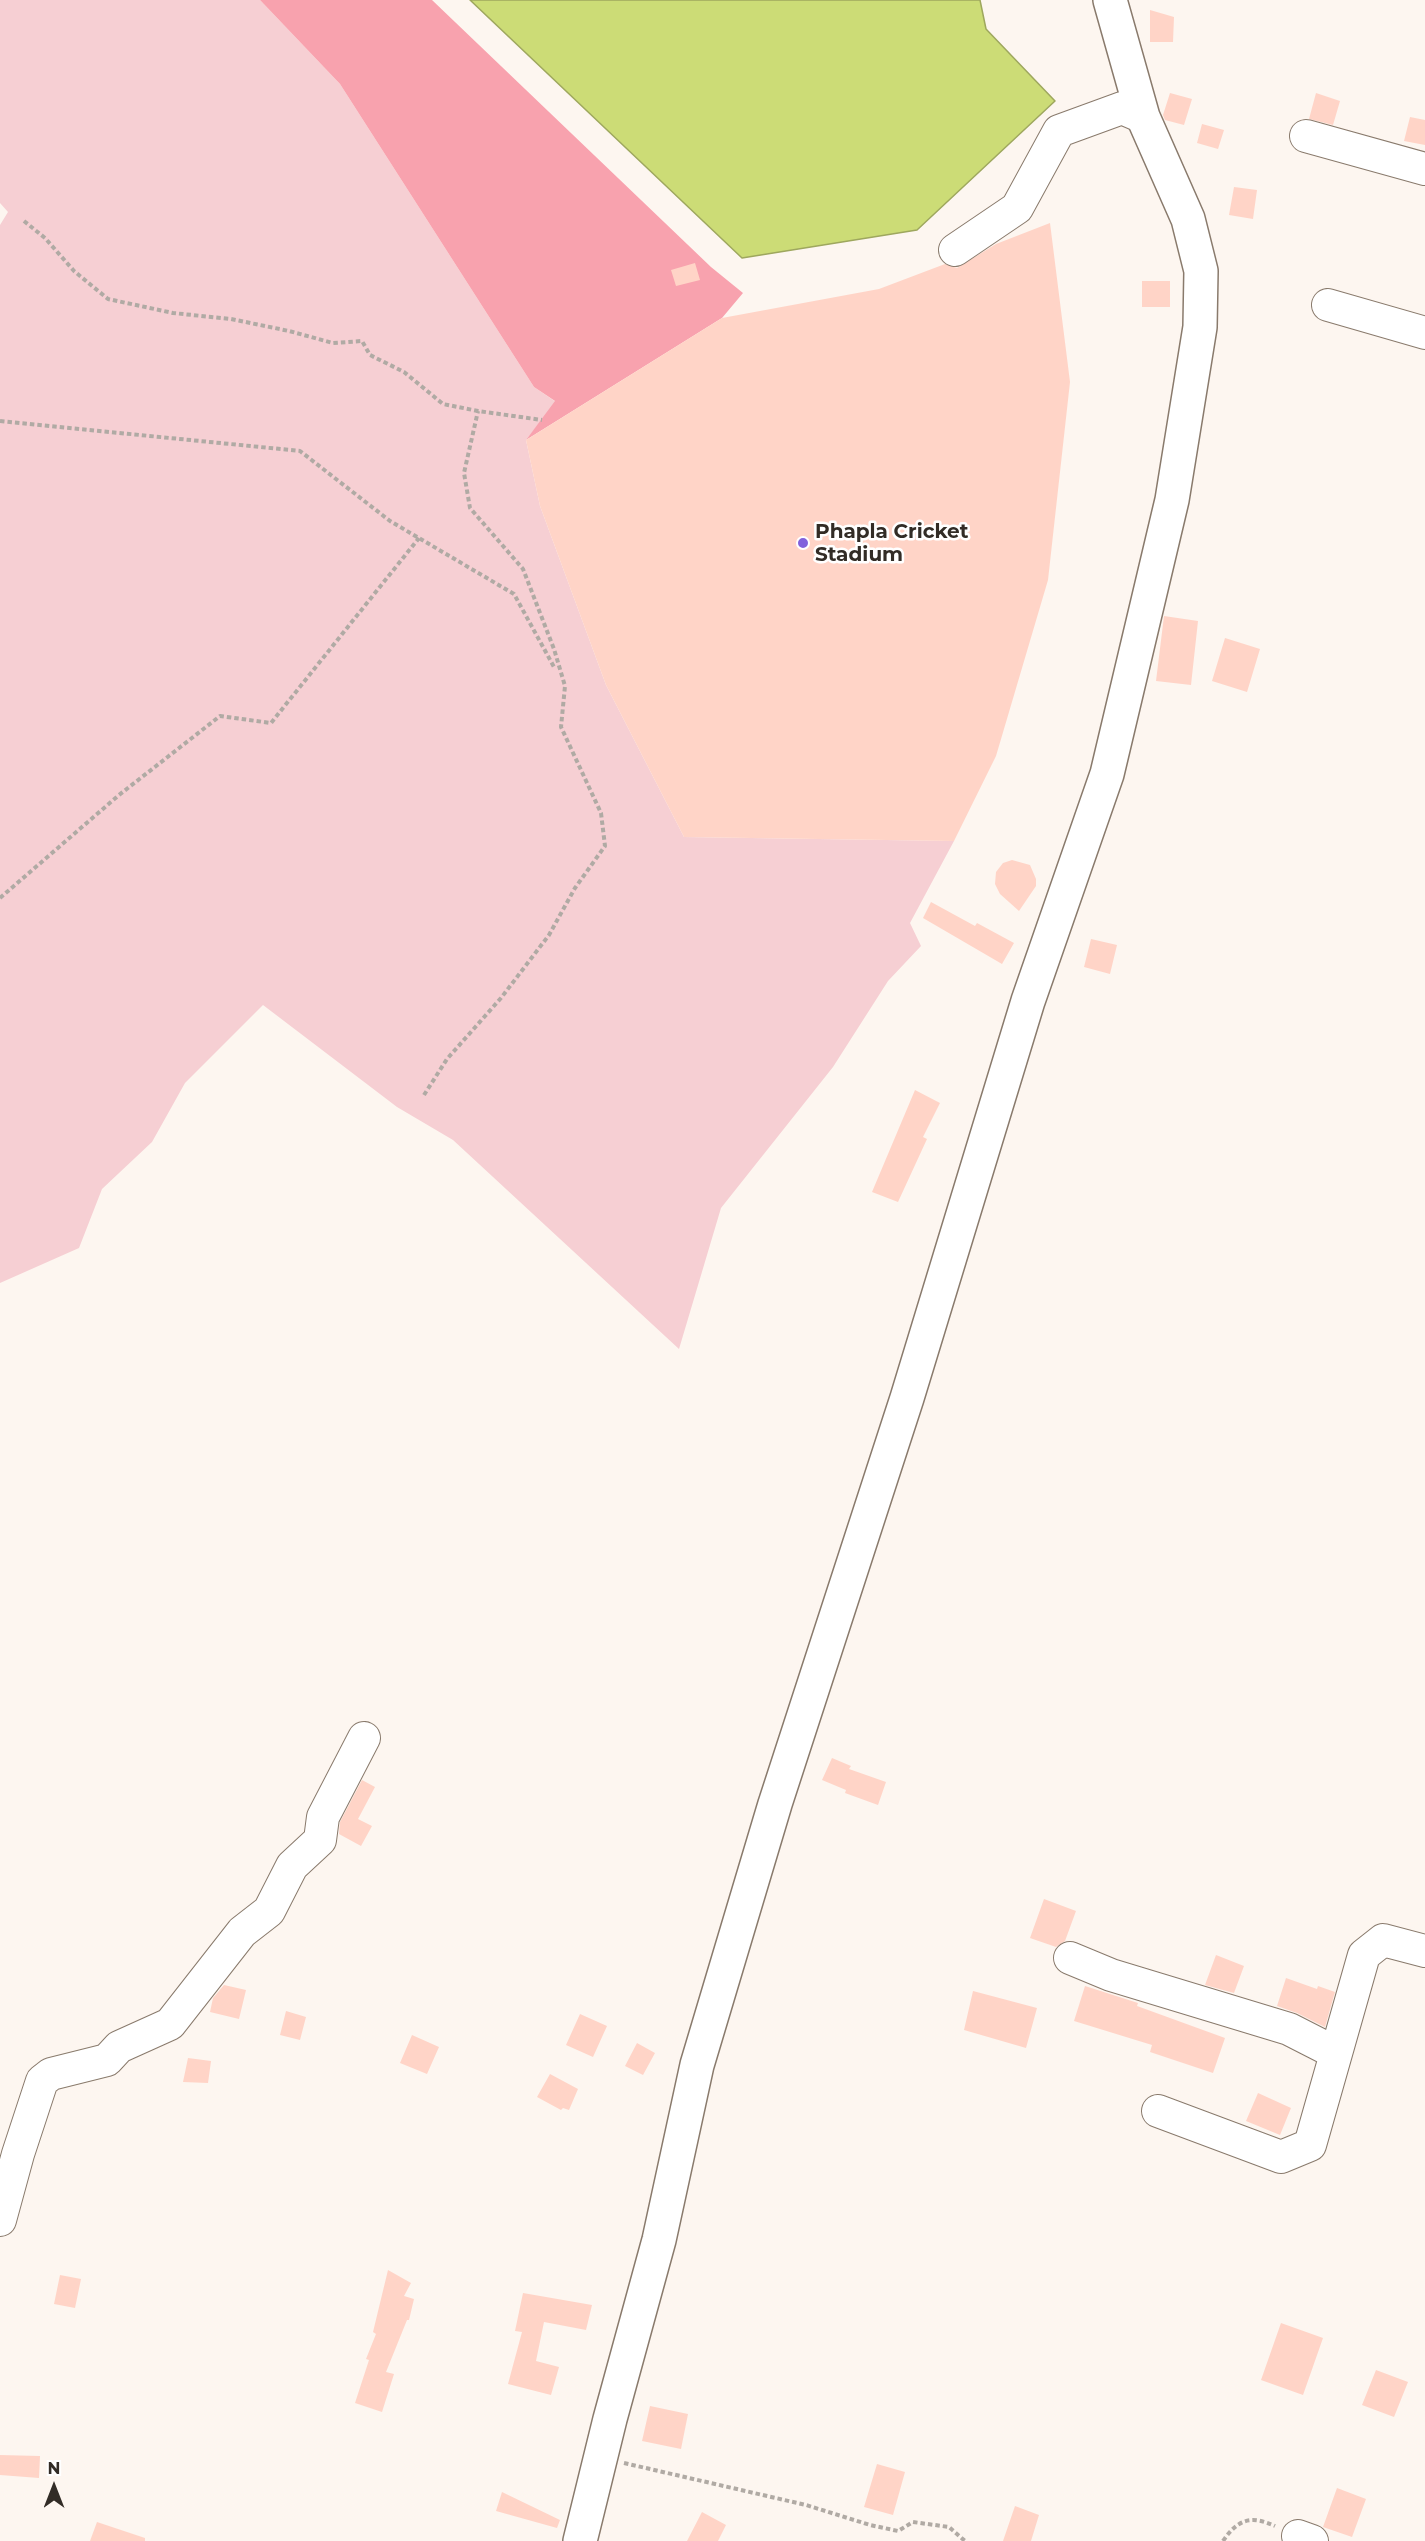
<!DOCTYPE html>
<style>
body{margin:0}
#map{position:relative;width:1425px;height:2541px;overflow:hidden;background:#fdf6f0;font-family:Montserrat,sans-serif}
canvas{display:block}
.north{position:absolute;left:24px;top:2457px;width:60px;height:60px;-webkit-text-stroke:4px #fff;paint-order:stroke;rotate:0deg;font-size:16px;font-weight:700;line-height:24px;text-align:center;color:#322c26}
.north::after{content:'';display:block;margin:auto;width:21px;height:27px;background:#322c26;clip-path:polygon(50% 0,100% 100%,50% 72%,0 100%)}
</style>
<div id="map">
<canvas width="1425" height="2541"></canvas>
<div class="north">N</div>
</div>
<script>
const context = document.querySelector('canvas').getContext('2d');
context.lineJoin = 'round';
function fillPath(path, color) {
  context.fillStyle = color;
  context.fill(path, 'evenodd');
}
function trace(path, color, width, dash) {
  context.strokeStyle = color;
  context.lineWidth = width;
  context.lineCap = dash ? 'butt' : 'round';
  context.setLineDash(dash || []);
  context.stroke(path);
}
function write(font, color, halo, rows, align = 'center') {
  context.font = font + ' Montserrat,sans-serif';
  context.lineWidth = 5;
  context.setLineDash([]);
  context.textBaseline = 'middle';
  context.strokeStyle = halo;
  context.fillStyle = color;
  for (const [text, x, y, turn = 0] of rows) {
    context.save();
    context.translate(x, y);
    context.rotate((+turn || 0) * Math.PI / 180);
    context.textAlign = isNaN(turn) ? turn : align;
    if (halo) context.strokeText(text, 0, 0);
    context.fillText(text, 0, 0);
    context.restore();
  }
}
const green = new Path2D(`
 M 0,0 L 260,0 L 340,84 L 534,387 L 556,402 L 526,440 L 540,506 L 606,685 L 684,837 L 954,841 L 910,923 L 921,946 L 888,981 L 833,1067 L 721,1208 L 679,1349 L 453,1140 L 397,1107 L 263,1005 L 185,1083 L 152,1142 L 102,1189 L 79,1248 L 0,1283 L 0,225 L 8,212 L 0,203 Z`);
const forest = new Path2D(`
 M 260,0 L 432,0 L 711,267 L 743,293 L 722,318 L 526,440 L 555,401 L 534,387 L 340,84 Z`);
const water = new Path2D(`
 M 470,0 L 980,0 L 986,29 L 1055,101 L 917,230 L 742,258 Z`);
const building = new Path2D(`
 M 1150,10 L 1174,17 L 1173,42 L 1150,42 Z
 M 1170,93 L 1192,99 L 1184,125 L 1165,120 L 1163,115 Z
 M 1316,93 L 1340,101 L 1333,125 L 1309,119 Z
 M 1410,117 L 1425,120 L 1425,145 L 1404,141 Z
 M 1202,124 L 1224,130 L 1218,149 L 1197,143 Z
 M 1234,187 L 1257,190 L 1253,219 L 1229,215 Z
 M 1050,223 L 1070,382 L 1048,580 L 996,756 L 954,841 L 684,837 L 606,685 L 540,506 L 526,440 L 722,318 L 879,289 L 945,264 L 957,268 L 996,244 Z
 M 695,263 L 700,280 L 676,286 L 671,270 Z
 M 1142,281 L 1170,281 L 1170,307 L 1142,307 Z
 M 1164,616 L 1198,621 L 1191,685 L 1156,681 Z
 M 1225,638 L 1260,649 L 1247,692 L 1212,681 Z
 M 1012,860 L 1030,865 L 1036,879 L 1036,886 L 1019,911 L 1000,894 L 995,884 L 996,872 L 1003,863 Z
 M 931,902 L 975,926 L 977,923 L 1014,943 L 1002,964 L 923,918 Z
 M 1091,939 L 1117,945 L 1110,974 L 1084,967 Z
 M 915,1090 L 940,1103 L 923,1137 L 927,1139 L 898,1202 L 872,1192 Z
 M 832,1758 L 851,1766 L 849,1769 L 886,1782 L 878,1805 L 845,1793 L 846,1790 L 822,1780 Z
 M 362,1780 L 375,1787 L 358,1819 L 372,1826 L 361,1846 L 339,1834 L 340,1822 Z
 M 1044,1899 L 1076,1911 L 1065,1941 L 1056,1947 L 1030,1938 Z
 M 1216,1955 L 1244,1966 L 1234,1993 L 1205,1985 Z
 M 1286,1978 L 1317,1989 L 1318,1986 L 1335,1992 L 1325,2027 L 1297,2013 L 1277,2006 Z
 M 224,1985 L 246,1990 L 239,2019 L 210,2012 L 213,1998 Z
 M 1085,1986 L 1138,2003 L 1137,2006 L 1225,2038 L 1213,2073 L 1150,2052 L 1152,2045 L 1074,2021 Z
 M 973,1991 L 1037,2008 L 1026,2048 L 964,2030 Z
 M 286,2011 L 306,2017 L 300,2040 L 280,2035 Z
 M 580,2014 L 607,2026 L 593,2057 L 566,2045 Z
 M 412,2035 L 439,2047 L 427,2074 L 400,2063 Z
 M 637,2043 L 655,2053 L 643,2075 L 625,2066 Z
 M 188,2058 L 211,2061 L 208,2083 L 183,2082 Z
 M 550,2074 L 578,2089 L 569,2110 L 563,2108 L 561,2110 L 537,2097 Z
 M 1258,2093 L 1291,2108 L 1280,2135 L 1246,2121 Z
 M 388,2270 L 411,2283 L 404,2296 L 414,2299 L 409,2320 L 407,2320 L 386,2372 L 394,2374 L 382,2412 L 355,2403 L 369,2360 L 366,2359 L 376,2334 L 373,2332 Z
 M 60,2275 L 81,2279 L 75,2308 L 54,2304 Z
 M 523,2293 L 592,2305 L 586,2330 L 544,2322 L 536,2361 L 559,2367 L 551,2395 L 508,2384 L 522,2332 L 515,2331 Z
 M 1281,2323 L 1323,2338 L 1303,2395 L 1261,2380 Z
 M 1376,2370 L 1408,2382 L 1394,2417 L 1362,2405 Z
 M 650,2406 L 688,2414 L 681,2449 L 642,2441 Z
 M 0,2455 L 40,2456 L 39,2478 L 0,2475 Z
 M 877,2464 L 905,2472 L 893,2515 L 864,2507 Z
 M 1337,2488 L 1366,2499 L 1352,2537 L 1323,2527 Z
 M 502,2492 L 560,2520 L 557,2528 L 496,2511 Z
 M 1015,2506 L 1039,2515 L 1031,2541 L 1003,2541 Z
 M 702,2512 L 726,2525 L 718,2541 L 687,2541 Z
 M 97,2522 L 145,2538 L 145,2541 L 90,2541 Z`);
const path = new Path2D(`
 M 24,221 L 45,238 L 74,271 L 108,299 L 173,313 L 231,319 L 289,331 L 333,343 L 362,341 L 370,355 L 404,372 L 443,404 L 478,411 L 542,420
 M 0,421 L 300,451 L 390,521 L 514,594 L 554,667
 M 0,898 L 119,795 L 220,716 L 271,723 L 419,538
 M 424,1095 L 447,1059 L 501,998 L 549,935 L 575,888 L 605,846 L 601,813 L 561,727 L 565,686 L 554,649 L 523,569 L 470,508 L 464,473 L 478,411
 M 624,2463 L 806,2505 L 870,2525 L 898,2531 L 913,2522 L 949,2527 L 965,2541
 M 1223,2541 C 1238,2519 1251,2515 1275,2526`);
const minor = new Path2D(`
 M 1306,136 L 1425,169
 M 955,250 L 1017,208 L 1059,131 L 1122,108 L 1143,117
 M 1328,305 L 1425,333
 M 1070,1958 L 1111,1975 L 1289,2029 L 1336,2053
 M 1158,2111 L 1281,2157 L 1310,2145 L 1364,1955 L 1383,1940 L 1425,1951
 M 0,2220 L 18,2154 L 42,2081 L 51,2074 L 107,2060 L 119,2047 L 170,2024 L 242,1932 L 269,1911 L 292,1866 L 320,1840 L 323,1817 L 364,1738
 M 1298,2536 L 1312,2541`);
const major = new Path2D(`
 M 580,2541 L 610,2419 L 659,2240 L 697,2065 L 775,1804 L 907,1398 L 1028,1001 L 1107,774 L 1172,500 L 1200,327 L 1201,271 L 1188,219 L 1143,117 L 1110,0`);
const markers = [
 [803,543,6,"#8061dc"]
];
const poiNames = [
 ["Phapla Cricket",815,532],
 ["Stadium",815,555]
];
fillPath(green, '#f6cfd3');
fillPath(forest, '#f8a2ae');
fillPath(water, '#ccdc76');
trace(water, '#9ea75e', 1.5);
fillPath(building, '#ffd4c7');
trace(minor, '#897a6c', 34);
trace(major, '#897a6c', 36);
trace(path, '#b0aaa4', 4, [4.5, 3]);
trace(minor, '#fff', 32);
trace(major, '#fff', 33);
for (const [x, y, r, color] of markers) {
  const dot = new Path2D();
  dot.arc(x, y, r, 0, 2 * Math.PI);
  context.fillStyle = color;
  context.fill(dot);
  trace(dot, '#fff', 2);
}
write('bold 20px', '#322c26', '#fff', poiNames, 'left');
</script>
